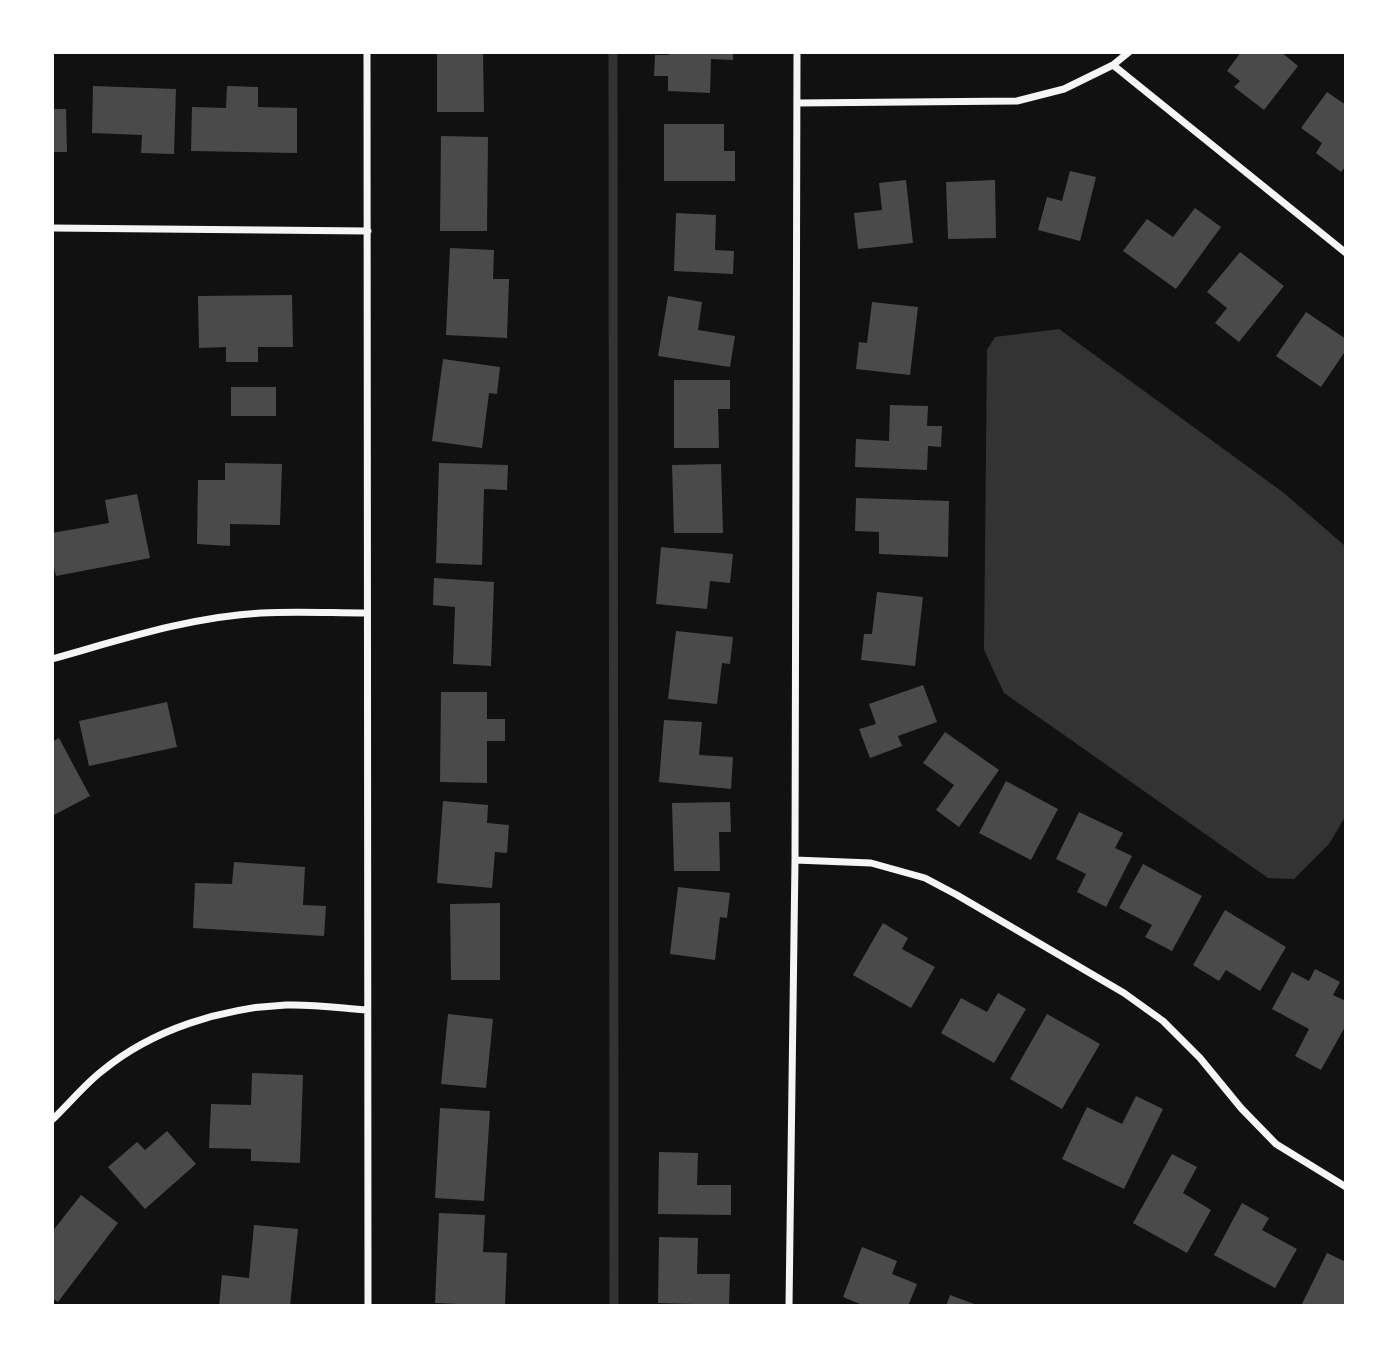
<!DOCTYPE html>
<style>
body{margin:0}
#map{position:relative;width:1398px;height:1358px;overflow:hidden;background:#111;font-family:"Libre Baskerville",serif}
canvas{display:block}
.frame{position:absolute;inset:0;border:54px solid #fff;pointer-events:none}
</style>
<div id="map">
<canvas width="1398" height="1358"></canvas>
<div class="frame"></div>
</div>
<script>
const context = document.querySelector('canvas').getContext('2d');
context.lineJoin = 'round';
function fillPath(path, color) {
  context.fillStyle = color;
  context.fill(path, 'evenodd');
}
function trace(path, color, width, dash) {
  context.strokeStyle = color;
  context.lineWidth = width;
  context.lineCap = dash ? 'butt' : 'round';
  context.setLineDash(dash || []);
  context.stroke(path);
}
const water = new Path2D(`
 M 1059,329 L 1284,493 L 1345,546 L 1345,817 L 1329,844 L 1294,879 L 1268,878 L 1004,693 L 984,650 L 987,350 L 995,337 Z`);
const stream = new Path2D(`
 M 613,52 L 614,1306`);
const building = new Path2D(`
 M 437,52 L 483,52 L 484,112 L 437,112 Z
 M 669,52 L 733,52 L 733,60 L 711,59 L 710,93 L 668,91 L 668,76 L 654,76 L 655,55 L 669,55 Z
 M 1241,52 L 1281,52 L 1298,66 L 1264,110 L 1234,87 L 1240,81 L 1227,71 Z
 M 93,86 L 176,89 L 174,154 L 141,153 L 142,135 L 92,133 Z
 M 227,86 L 258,87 L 258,107 L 297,108 L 297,153 L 191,151 L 192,107 L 226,108 Z
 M 1327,92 L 1346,105 L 1346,166 L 1341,172 L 1316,153 L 1322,143 L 1301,128 Z
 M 52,109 L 66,109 L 67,152 L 52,152 Z
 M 664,124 L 724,124 L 724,151 L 735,151 L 735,181 L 664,181 Z
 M 441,136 L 488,137 L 487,231 L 440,231 Z
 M 1070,171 L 1096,177 L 1080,241 L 1038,230 L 1047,197 L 1062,201 Z
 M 906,180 L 913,243 L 858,249 L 854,213 L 882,210 L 879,183 Z
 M 995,180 L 996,238 L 948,239 L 946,182 Z
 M 1195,208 L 1221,227 L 1176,289 L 1123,251 L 1147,219 L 1173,237 Z
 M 676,213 L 716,215 L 715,250 L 734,251 L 733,274 L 674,271 Z
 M 450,248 L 494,250 L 493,279 L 509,279 L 507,338 L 446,335 Z
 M 1240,252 L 1284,286 L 1239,342 L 1215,323 L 1227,308 L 1207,292 Z
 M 292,295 L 293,347 L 258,347 L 258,362 L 226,362 L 226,347 L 199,348 L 198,296 Z
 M 668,296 L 702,302 L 698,330 L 735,336 L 730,367 L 658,356 Z
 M 872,302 L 918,307 L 910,375 L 856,369 L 859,342 L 867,343 Z
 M 1306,312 L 1346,339 L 1346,350 L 1321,387 L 1276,356 Z
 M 443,359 L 500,367 L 497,394 L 489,393 L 482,448 L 432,441 Z
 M 674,380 L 730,380 L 730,409 L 718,409 L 719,448 L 674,448 Z
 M 231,387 L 276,387 L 276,416 L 231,416 Z
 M 890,405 L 928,406 L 927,426 L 942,426 L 941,447 L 928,446 L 927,470 L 855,467 L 856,439 L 889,441 Z
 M 225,463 L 282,464 L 280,525 L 230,524 L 230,546 L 197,544 L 198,480 L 225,480 Z
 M 439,463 L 508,465 L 507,490 L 484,489 L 482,565 L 436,563 Z
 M 721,464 L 723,533 L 674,533 L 672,465 Z
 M 137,494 L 150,558 L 56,576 L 52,560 L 52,533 L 109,523 L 105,500 Z
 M 856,498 L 949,501 L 948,557 L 879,554 L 879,532 L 855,531 Z
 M 661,547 L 733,554 L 730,583 L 710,581 L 707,609 L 656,604 Z
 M 434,578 L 494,582 L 491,666 L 453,664 L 455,607 L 433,605 Z
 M 877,592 L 923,597 L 915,666 L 861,660 L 864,634 L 872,634 Z
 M 676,631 L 733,637 L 730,664 L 722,663 L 717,704 L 668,699 Z
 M 923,685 L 937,722 L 898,736 L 902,746 L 870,758 L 859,729 L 876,724 L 869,704 Z
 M 441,692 L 487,692 L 487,719 L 505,719 L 505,741 L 487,741 L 487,783 L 440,782 Z
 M 167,702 L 177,747 L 89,766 L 79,721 Z
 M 664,720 L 702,722 L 699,755 L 733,757 L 731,789 L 659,782 Z
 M 945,732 L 999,770 L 959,827 L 936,810 L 954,785 L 923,763 Z
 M 59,738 L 90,796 L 52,816 L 52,742 Z
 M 1006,781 L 1058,809 L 1031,860 L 979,833 Z
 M 443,801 L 488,805 L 487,823 L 509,825 L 507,853 L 495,852 L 492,888 L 437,883 Z
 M 730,802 L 731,832 L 719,832 L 720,871 L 674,871 L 672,803 Z
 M 1079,812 L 1123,833 L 1115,848 L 1132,856 L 1106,907 L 1077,892 L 1086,874 L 1056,859 Z
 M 234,862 L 305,867 L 303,905 L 326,906 L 324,936 L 193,928 L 195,883 L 232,884 Z
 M 1143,864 L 1202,896 L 1172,951 L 1145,937 L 1152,925 L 1119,908 Z
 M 678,887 L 730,893 L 727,918 L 720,917 L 715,960 L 670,954 Z
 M 500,903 L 500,980 L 451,980 L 450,904 Z
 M 1225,910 L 1286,947 L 1260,991 L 1226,970 L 1219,981 L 1193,965 Z
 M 883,923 L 908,938 L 902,949 L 935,967 L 911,1008 L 853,975 Z
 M 1315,969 L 1340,982 L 1333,995 L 1346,1001 L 1346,1025 L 1321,1070 L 1295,1056 L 1309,1029 L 1272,1009 L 1292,972 L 1309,981 Z
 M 998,993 L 1026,1009 L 994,1063 L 941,1033 L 961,998 L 987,1012 Z
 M 448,1014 L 493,1019 L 486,1088 L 441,1084 Z
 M 1047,1014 L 1100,1044 L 1062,1109 L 1010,1079 Z
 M 252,1073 L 303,1075 L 300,1163 L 251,1161 L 251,1149 L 209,1148 L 211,1104 L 251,1105 Z
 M 1136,1096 L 1163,1109 L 1124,1189 L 1062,1159 L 1087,1107 L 1122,1124 Z
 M 440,1108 L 490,1111 L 484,1201 L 435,1198 Z
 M 167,1131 L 196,1164 L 145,1209 L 108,1167 L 137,1142 L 145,1150 Z
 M 659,1152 L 698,1153 L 697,1185 L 731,1185 L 731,1215 L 658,1214 Z
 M 1172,1154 L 1197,1167 L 1183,1193 L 1211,1210 L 1187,1253 L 1133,1223 Z
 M 81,1195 L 118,1223 L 58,1302 L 52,1298 L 52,1232 Z
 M 1242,1203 L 1269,1218 L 1262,1230 L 1297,1249 L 1275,1288 L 1214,1255 Z
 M 439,1213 L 485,1215 L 483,1252 L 507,1253 L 505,1306 L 435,1303 Z
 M 254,1225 L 298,1229 L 290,1306 L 219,1306 L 222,1275 L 249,1278 Z
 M 659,1237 L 698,1238 L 697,1274 L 730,1274 L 729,1305 L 658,1303 Z
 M 862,1247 L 897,1261 L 892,1274 L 917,1284 L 908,1306 L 865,1306 L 843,1297 Z
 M 1327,1253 L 1346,1262 L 1346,1306 L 1301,1306 Z
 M 950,1295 L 977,1305 L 977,1306 L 946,1306 Z`);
const minor = new Path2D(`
 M 367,52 L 368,1306
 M 1113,65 L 1346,253
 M 797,103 L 1017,101 L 1064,89 L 1113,65 L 1129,52
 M 52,228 L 368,231
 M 52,659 C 120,640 189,617 261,613 C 296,611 332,613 367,613
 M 795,860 L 871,863 L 925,878 L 957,895 L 1124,993 L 1163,1021 L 1200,1058 L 1241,1108 L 1276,1144 L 1346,1187
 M 52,1120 C 69,1104 84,1085 102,1071 C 153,1029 222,1008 286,1005 C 313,1004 340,1008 367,1010
 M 789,1306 L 795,860 L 797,52`);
fillPath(water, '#333');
trace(stream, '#333', 9);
fillPath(building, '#4a4a4a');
trace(minor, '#f5f5f5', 7);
</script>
